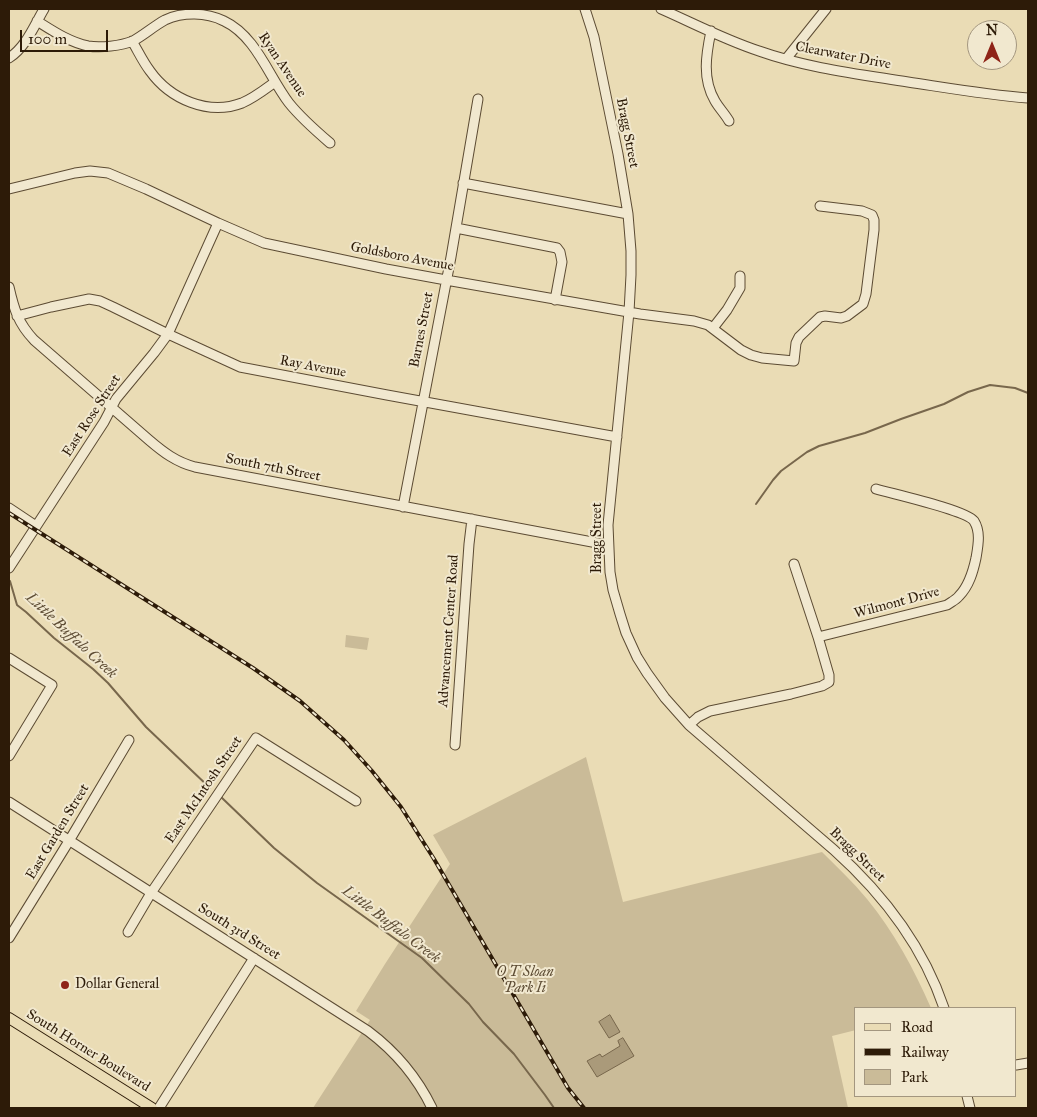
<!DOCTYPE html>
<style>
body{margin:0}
#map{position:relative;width:1037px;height:1117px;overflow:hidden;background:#eadcb5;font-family:"IM FELL Great Primer",serif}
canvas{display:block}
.frame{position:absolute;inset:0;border:10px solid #2d1b08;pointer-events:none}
.legend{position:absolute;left:854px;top:1007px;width:162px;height:90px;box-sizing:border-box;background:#f1e8cf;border:1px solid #a3967f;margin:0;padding:6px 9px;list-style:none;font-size:15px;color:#2d1b08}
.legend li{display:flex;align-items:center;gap:10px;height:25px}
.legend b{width:25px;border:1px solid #a3967f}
.north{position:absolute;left:967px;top:20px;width:50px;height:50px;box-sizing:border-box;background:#f1e8cf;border:1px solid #a3967f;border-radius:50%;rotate:0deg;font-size:14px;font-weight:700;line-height:20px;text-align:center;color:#2d1b08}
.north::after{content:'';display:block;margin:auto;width:18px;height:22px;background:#8f2418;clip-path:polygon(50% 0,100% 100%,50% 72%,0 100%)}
.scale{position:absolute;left:20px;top:30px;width:88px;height:22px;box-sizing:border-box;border:2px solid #2d1b08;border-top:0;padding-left:6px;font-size:15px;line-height:18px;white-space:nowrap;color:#2d1b08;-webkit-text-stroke:4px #f1e8cf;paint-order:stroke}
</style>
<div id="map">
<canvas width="1037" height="1117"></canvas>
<div class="frame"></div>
<ul class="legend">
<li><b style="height:6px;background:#eadcb5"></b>Road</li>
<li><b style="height:6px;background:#2d1b08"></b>Railway</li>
<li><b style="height:14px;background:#cabb98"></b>Park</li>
</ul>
<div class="north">N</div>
<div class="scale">100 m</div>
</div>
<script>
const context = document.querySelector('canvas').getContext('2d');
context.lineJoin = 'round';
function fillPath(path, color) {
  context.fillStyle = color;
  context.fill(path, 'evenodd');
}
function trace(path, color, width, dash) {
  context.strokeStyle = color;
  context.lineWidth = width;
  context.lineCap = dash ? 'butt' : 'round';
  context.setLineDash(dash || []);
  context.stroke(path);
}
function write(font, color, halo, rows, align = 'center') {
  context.font = font + ' "IM FELL Great Primer",serif';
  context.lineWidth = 4;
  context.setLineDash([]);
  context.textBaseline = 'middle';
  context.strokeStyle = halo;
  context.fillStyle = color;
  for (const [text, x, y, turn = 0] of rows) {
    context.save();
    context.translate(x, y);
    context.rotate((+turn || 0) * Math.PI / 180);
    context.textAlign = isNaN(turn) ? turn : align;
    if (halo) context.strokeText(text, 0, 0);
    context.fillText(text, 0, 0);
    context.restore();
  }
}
const green = new Path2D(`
 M 346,635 L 369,638 L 367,650 L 345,647 Z
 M 586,757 L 623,902 L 822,852 C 837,867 853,882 867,899 C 894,932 914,969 931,1008 L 856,1008 L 856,1030 L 832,1036 L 848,1108 L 313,1108 L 370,1020 L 356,1011 L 385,964 L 450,864 L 433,835 Z`);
const water = new Path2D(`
 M 610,1015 L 620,1032 L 609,1038 L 599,1022 Z
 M 623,1038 L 634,1056 L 597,1077 L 587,1061 L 600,1054 L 602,1057 L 620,1046 L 618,1041 Z`);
const stream = new Path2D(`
 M 756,504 L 773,480 L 781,471 L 807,452 L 819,446 L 865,433 L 901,419 L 944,404 L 968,392 L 990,385 L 1015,388 L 1028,393
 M 10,581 L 17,605 L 26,612 L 54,638 L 93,669 L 108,683 L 146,727 L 210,788
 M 220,796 L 274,848 L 317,883 L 422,958 L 469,1004 L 483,1022 L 514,1054 L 545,1095 L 554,1108`);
const minor = new Path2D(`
 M 585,9 L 594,37 L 618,154 L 628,214 L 631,251 L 631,275 L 629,312 L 608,525 L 610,572 L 613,590 L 620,614 L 626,633 L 637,657 L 647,673 L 665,698 L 689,725 L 834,850 C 882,893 923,946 944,1008
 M 661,9 C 693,23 725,40 759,51 C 807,68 858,74 908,82 C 948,88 988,95 1028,98
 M 37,21 C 53,31 69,42 88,46 C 100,48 121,46 133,41 C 144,35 154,26 165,20 C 183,12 206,12 224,21 C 256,36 269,77 289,103 C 301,118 316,131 330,143
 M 711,31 C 706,55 702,79 715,101 C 719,108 725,114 729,121
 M 132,41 C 138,51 143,62 150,71 C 170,99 208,116 242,103 C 254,98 264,90 275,82
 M 9,58 C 26,47 34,26 44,9
 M 786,59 L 826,9
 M 463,183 L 628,214
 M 9,189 L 75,173 L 90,171 L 108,173 L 146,189 L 218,223 L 264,243 L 386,269 L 446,280 L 640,314 L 694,321 L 708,325 L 741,350 L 751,355 L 762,358 L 794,361 L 796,343 L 799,337 L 820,317 L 825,316 L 841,318 L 847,316 L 863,304 L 866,294 L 874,230 L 874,220 L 872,215 L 862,211 L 820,206
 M 456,228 L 557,248 L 560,252 L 562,262 L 555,300
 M 9,287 C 14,309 18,323 34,340 L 149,440 C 163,452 176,462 195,467 L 608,545
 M 17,316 L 51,307 L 89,299 L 100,301 L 113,307 L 168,334 L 240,367 L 387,395 L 617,437
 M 713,328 L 727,310 L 740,288 L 740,276
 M 403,507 L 451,257 L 478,99
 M 9,508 L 36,526
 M 9,568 L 104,422 L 116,399 L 154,353 L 168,334 L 218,223
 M 818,637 L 947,605 C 951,602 956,600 959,596 C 969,586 973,572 976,558 C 978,546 981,532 974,521 C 966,510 893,494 876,489
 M 9,658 L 52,685 L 9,756
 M 689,725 L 698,717 L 710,711 L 791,694 L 822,686 L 829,682 L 829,675 L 818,637 L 794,564
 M 455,745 L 469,544 L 472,519
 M 9,802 L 368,1031 C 396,1052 417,1077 432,1108
 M 128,932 L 151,893 L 256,738 L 356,801
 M 9,938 L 69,841 L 129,740
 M 1016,1065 L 1028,1063
 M 967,1096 L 970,1108
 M 159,1108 L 254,958`);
const major = new Path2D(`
 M 9,1018 L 152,1108`);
const rail = new Path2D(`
 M 9,513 L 253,668 L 300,701 L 344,740 L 372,771 L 401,807 L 434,859 L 568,1088 L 584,1108`);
const markers = [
 [65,985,5,"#8f2418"]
];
const streetNames = [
 ["Clearwater Drive",843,56,11],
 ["Ryan Avenue",282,65,56],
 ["Bragg Street",627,133,79],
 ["Goldsboro Avenue",402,257,11],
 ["Barnes Street",422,330,-79],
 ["Ray Avenue",313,367,11],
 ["East Rose Street",92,416,-57],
 ["South 7th Street",273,468,11],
 ["Bragg Street",598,538,-90],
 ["Wilmont Drive",897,603,-15],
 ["Advancement Center Road",449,631,-86],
 ["East McIntosh Street",204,790,-56],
 ["East Garden Street",58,832,-59],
 ["Bragg Street",857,855,44],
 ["South 3rd Street",239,932,32],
 ["South Horner Boulevard",88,1051,32]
];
const parkNames = [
 ["O T Sloan",525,973],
 ["Park Ii",525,989]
];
const poiNames = [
 ["Dollar General",75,985]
];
const waterNames = [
 ["Little Buffalo Creek",71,636,43],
 ["Little Buffalo Creek",391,925,37]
];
fillPath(green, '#cabb98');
fillPath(water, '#aa9a7a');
trace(water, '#78674c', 1);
trace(stream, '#78674c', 2);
trace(minor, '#5c4b33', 11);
trace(major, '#2d1b08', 12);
trace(minor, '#f1e8cf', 9);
trace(major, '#eadcb5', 10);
trace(rail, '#2d1b08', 4);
trace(rail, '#f1e8cf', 2, [5.5]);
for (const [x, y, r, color] of markers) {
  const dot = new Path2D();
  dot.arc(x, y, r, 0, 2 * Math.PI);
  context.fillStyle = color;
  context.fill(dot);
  trace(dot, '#f1e8cf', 2);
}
write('14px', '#2d1b08', '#f1e8cf', streetNames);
write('italic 14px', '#5c4b33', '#f1e8cf', parkNames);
write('14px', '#2d1b08', '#f1e8cf', poiNames, 'left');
write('italic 15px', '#5f4e36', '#f1e8cf', waterNames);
</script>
